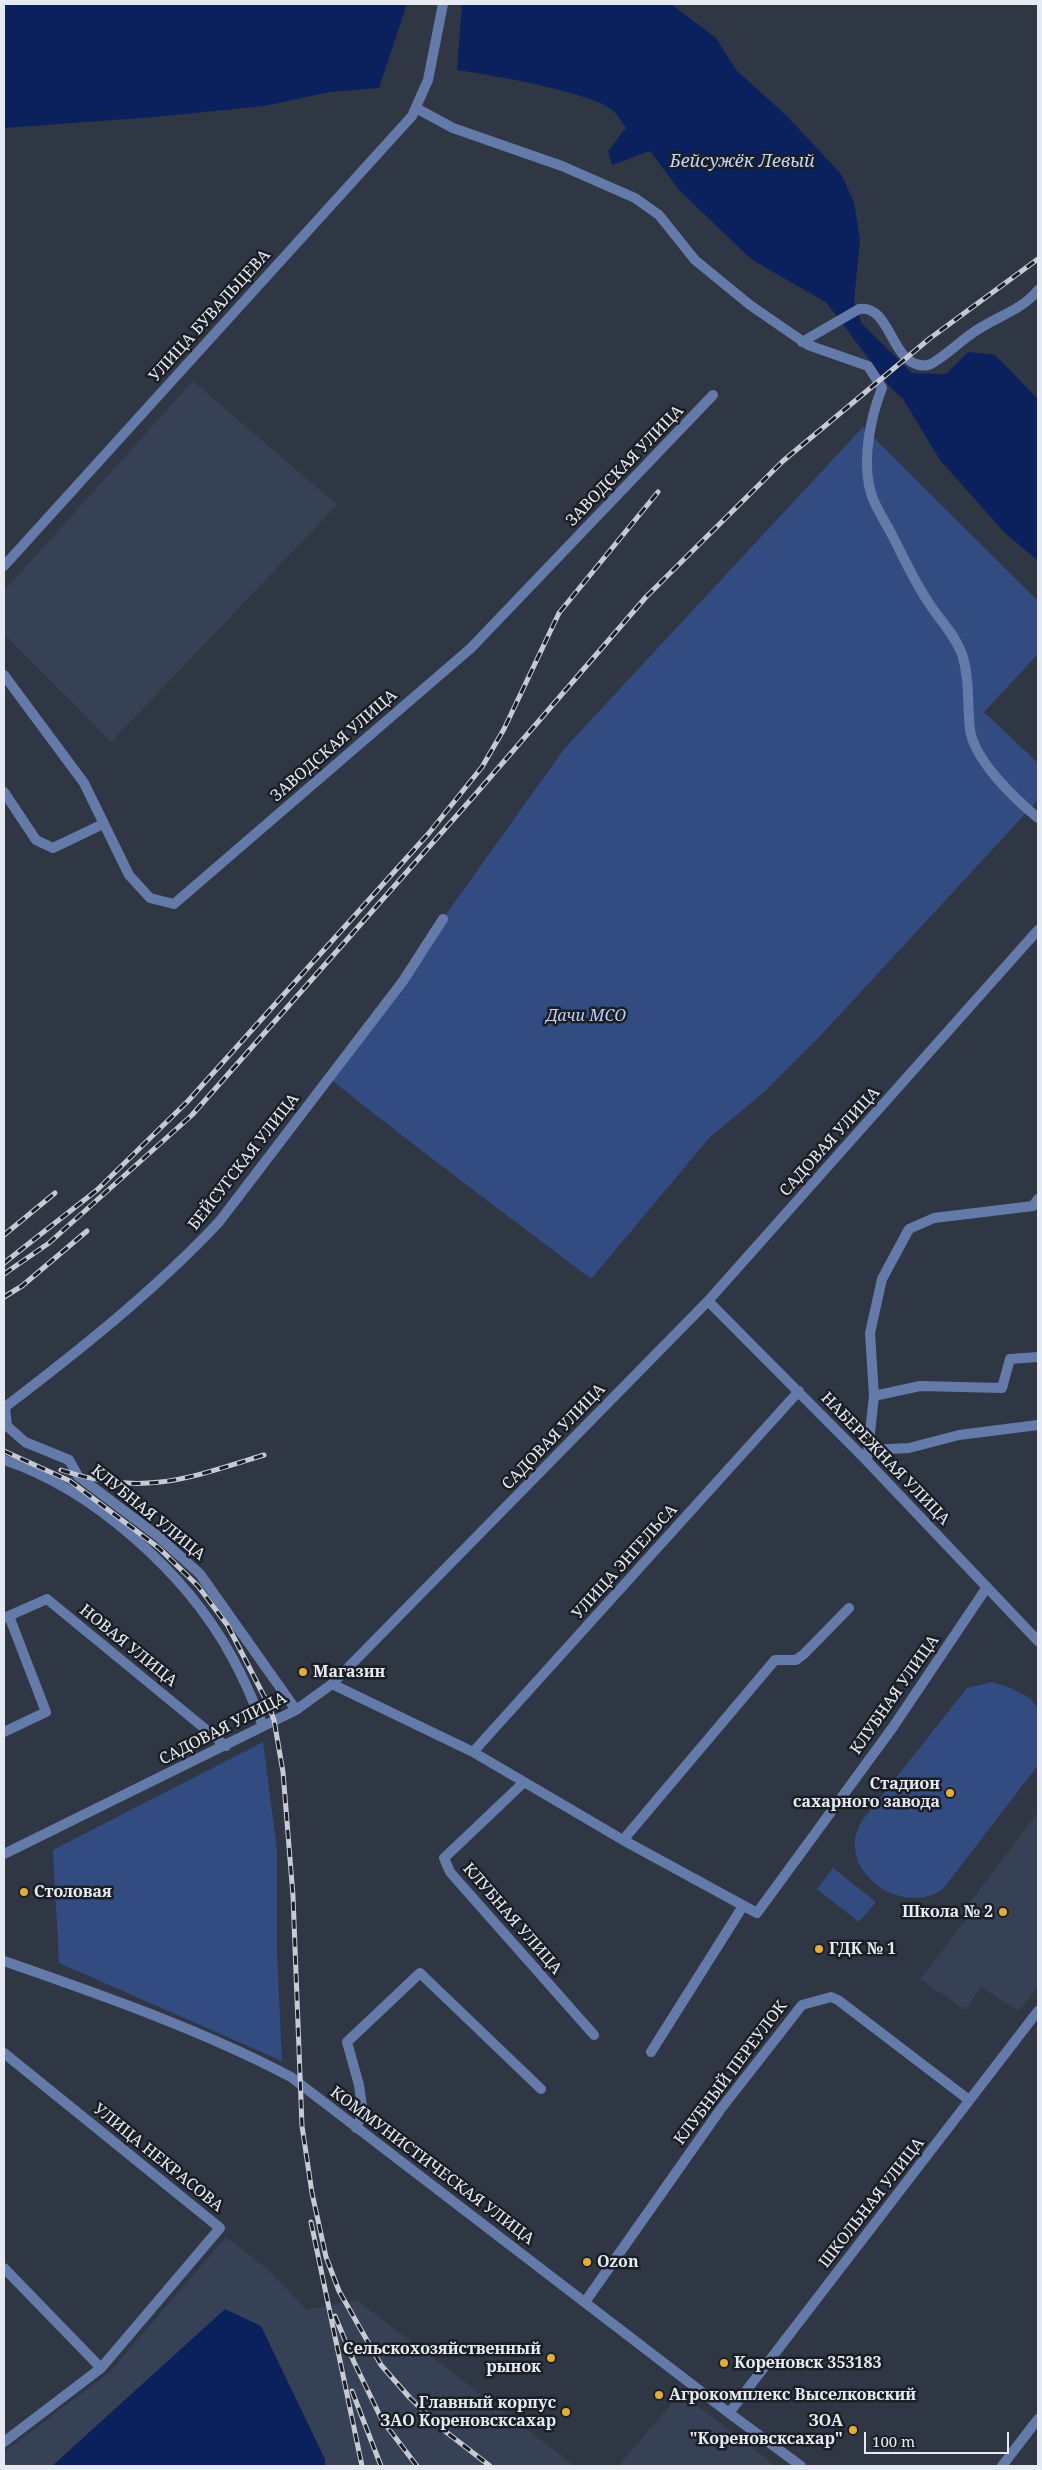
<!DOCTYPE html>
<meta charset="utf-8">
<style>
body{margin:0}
#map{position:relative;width:1042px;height:2470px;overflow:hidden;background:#2f3745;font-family:"Noto Serif",serif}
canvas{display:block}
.frame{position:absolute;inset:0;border:5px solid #e5eaf3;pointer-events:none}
.scale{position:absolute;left:864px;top:2432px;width:145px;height:22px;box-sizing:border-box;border:2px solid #e5eaf3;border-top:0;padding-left:6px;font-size:15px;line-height:18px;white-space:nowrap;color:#e5eaf3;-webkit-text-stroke:4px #1b1e25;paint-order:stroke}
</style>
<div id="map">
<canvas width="1042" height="2470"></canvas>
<div class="frame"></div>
<div class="scale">100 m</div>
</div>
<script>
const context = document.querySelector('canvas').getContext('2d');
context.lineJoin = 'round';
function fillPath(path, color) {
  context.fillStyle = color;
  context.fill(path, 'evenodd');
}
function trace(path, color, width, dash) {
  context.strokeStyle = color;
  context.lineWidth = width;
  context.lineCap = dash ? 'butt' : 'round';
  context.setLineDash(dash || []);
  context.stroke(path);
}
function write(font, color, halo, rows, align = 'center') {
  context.font = font + ' "Noto Serif",serif';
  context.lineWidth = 5;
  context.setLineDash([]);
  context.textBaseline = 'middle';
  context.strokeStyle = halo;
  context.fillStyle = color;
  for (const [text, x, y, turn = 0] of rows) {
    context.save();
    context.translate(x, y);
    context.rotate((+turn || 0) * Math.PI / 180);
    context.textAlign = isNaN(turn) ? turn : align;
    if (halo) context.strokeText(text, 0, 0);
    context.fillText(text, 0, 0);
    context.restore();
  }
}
const built = new Path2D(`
 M 193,381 L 337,505 L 111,742 L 4,634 L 4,591 Z
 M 1037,1814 L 1038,1986 L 1019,2011 L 981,1987 L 965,2010 L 920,1979 L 970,1915 L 964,1910 Z
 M 226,2237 L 266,2268 L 307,2310 L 357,2300 L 575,2466 L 4,2466 L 4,2452 L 110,2372 Z
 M 681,2393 L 776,2466 L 618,2466 Z`);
const green = new Path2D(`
 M 863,427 L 1038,601 L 1038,654 L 984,712 L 1038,763 L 1038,800 L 821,1035 L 764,1092 L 710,1137 L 591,1279 C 503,1212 415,1147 329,1078 L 564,749 Z
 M 992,1682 L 1011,1688 L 1031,1699 L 1038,1709 L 1038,1765 L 943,1889 C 909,1914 851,1883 855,1840 C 855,1834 859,1827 861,1822 L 967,1688 Z
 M 263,1742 L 277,1850 L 277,1952 L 282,2061 L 59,1963 L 53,1850 Z
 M 833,1868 L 876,1902 L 859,1922 L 817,1889 Z`);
const water = new Path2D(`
 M 4,4 L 407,4 L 379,88 L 330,92 L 264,106 L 155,117 L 4,128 Z
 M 462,4 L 671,4 L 716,38 L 736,70 L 787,116 L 841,174 L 854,202 L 860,240 L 854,301 L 862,324 L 912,373 L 946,374 L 968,352 L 995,355 L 1038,399 L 1038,561 L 1004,532 L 940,460 L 903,399 L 890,387 L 827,303 L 751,259 L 679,190 L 650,151 L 612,165 L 608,151 L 626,128 C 622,123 618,114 612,110 C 591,92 487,74 457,70 Z
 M 225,2309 L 261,2326 L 325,2459 L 325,2466 L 52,2466 Z`);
const minor = new Path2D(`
 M 416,108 L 453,128 L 562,166 L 635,198 L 659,215 L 695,260 L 750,305 L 808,345 L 868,366 L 882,388 C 871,416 863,455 869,485 C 872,502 883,518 891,533 C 903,556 913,579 927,600 C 939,620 953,631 962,654 C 970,679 967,704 970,730 C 975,761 1014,798 1038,818
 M 802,342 L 859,309 C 888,304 891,356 916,364 C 921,366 926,366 931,364 C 947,355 961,340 977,330 C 998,316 1022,310 1038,290
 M 4,566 L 412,116 L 428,80 L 443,4
 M 4,675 L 84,783 L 129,875 L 150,898 L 174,904 L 471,648 L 713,395
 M 4,792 L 36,840 L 53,848 L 103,824
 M 708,1301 L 867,1461 L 1038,1641
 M 874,1396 L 920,1386 L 1002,1388 L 1010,1359 L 1038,1357
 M 869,1450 L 909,1448 L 959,1435 L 1038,1425
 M 4,1460 C 93,1489 187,1574 232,1657 C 244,1679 254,1702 263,1726
 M 867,1461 L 874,1396 L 870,1333 L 882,1279 L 909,1229 L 934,1218 L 1033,1206 L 1038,1199
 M 4,1618 L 47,1599 L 226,1746
 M 332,1684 L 473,1752 L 623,1840 L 757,1913 L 893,1727 L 987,1587
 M 296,1710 L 200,1574 L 159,1537 L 78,1476 L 69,1460 L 25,1442 L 7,1426 L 5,1407 C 80,1350 155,1290 219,1222 L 403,981 L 443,919
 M 4,1732 L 46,1712 L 9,1616
 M 473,1752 L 799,1391
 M 524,1782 L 444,1858 L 450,1872 L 594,2035
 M 623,1840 L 775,1660 L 796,1660 L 804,1654 L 849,1608
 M 4,1854 L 296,1710 L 332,1684 L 708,1301 L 1038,930
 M 4,1961 C 99,1994 202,2030 291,2077 L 729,2413 L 801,2466
 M 651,2052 L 743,1906
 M 4,2053 L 220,2228 L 101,2368 L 4,2442
 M 356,2128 L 363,2113 L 359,2085 L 347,2042 L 420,1973 L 541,2089
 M 4,2268 L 101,2368
 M 585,2302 L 720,2110 L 802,2005 L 831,1997 L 838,2000 L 969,2100
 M 729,2413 L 1038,2011
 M 1002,2466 L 1038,2419`);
const rail = new Path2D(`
 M 4,1235 L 55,1193
 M 4,1263 L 97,1190 L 188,1101 L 429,833 L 482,767 L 504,729 L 559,613 L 658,492
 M 4,1274 L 49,1243 L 192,1115 L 474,796 L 646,597 L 783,461 L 929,339 L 1038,259
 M 4,1297 L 22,1286 L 87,1231
 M 4,1451 L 70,1481 L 159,1548 L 198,1586 L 228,1626 L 268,1704 L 274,1720 L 283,1772 L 293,1896 L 302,2126 L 312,2193 L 326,2257 L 339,2291 L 381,2365 L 410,2398 L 441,2428 L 490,2466
 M 61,1470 C 141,1497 187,1479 264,1455
 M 311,2222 L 362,2466
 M 335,2316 L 354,2362 L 382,2420 L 417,2466
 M 352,2391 L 381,2466`);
const markers = [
 [303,1672,5,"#e3ae35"],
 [950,1793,5,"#e3ae35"],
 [24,1892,5,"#e3ae35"],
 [1003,1912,5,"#e3ae35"],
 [819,1949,5,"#e3ae35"],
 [587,2262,5,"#e3ae35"],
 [551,2358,5,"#e3ae35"],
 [724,2363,5,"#e3ae35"],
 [659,2395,5,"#e3ae35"],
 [566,2412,5,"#e3ae35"],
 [853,2430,5,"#e3ae35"]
];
const streetNames = [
 ["УЛИЦА БУВАЛЬЦЕВА",210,316,-48],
 ["ЗАВОДСКАЯ УЛИЦА",625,466,-46],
 ["ЗАВОДСКАЯ УЛИЦА",334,746,-41],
 ["САДОВАЯ УЛИЦА",830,1142,-48],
 ["БЕЙСУГСКАЯ УЛИЦА",244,1162,-52],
 ["САДОВАЯ УЛИЦА",554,1437,-46],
 ["НАБЕРЕЖНАЯ УЛИЦА",885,1459,46],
 ["КЛУБНАЯ УЛИЦА",148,1513,39],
 ["УЛИЦА ЭНГЕЛЬСА",625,1562,-48],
 ["НОВАЯ УЛИЦА",128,1646,39],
 ["КЛУБНАЯ УЛИЦА",895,1695,-55],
 ["САДОВАЯ УЛИЦА",223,1729,-27],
 ["КЛУБНАЯ УЛИЦА",512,1919,49],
 ["КЛУБНЫЙ ПЕРЕУЛОК",731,2073,-53],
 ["УЛИЦА НЕКРАСОВА",158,2158,39],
 ["КОММУНИСТИЧЕСКАЯ УЛИЦА",432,2166,37],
 ["ШКОЛЬНАЯ УЛИЦА",872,2203,-52]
];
const parkNames = [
 ["Дачи МСО",586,1016]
];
const poiNames = [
 ["Магазин",313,1672],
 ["Стадион",940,1784,"right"],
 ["сахарного завода",940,1802,"right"],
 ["Столовая",34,1892],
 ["Школа № 2",993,1912,"right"],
 ["ГДК № 1",829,1949],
 ["Ozon",597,2262],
 ["Сельскохозяйственный",541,2349,"right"],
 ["рынок",541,2367,"right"],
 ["Кореновск 353183",734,2363],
 ["Агрокомплекс Выселковский",669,2395],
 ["Главный корпус",556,2403,"right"],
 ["ЗАО Кореновсксахар",556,2421,"right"],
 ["ЗОА",843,2421,"right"],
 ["\"Кореновсксахар\"",843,2439,"right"]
];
const waterNames = [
 ["Бейсужёк Левый",742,162]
];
fillPath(built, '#374156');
fillPath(green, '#324b80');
fillPath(water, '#0a215d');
trace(minor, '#647aa9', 10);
trace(rail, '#c5cad4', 5);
trace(rail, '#1b1e25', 3, [9]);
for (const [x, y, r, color] of markers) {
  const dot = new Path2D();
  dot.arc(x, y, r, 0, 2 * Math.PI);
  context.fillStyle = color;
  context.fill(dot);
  trace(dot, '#1b1e25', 2);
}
write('16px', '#e5eaf3', '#1b1e25', streetNames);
write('italic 16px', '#bbcef3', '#1b1e25', parkNames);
write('bold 16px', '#e5eaf3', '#1b1e25', poiNames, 'left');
write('italic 18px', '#c1d3f9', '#1b1e25', waterNames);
</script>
